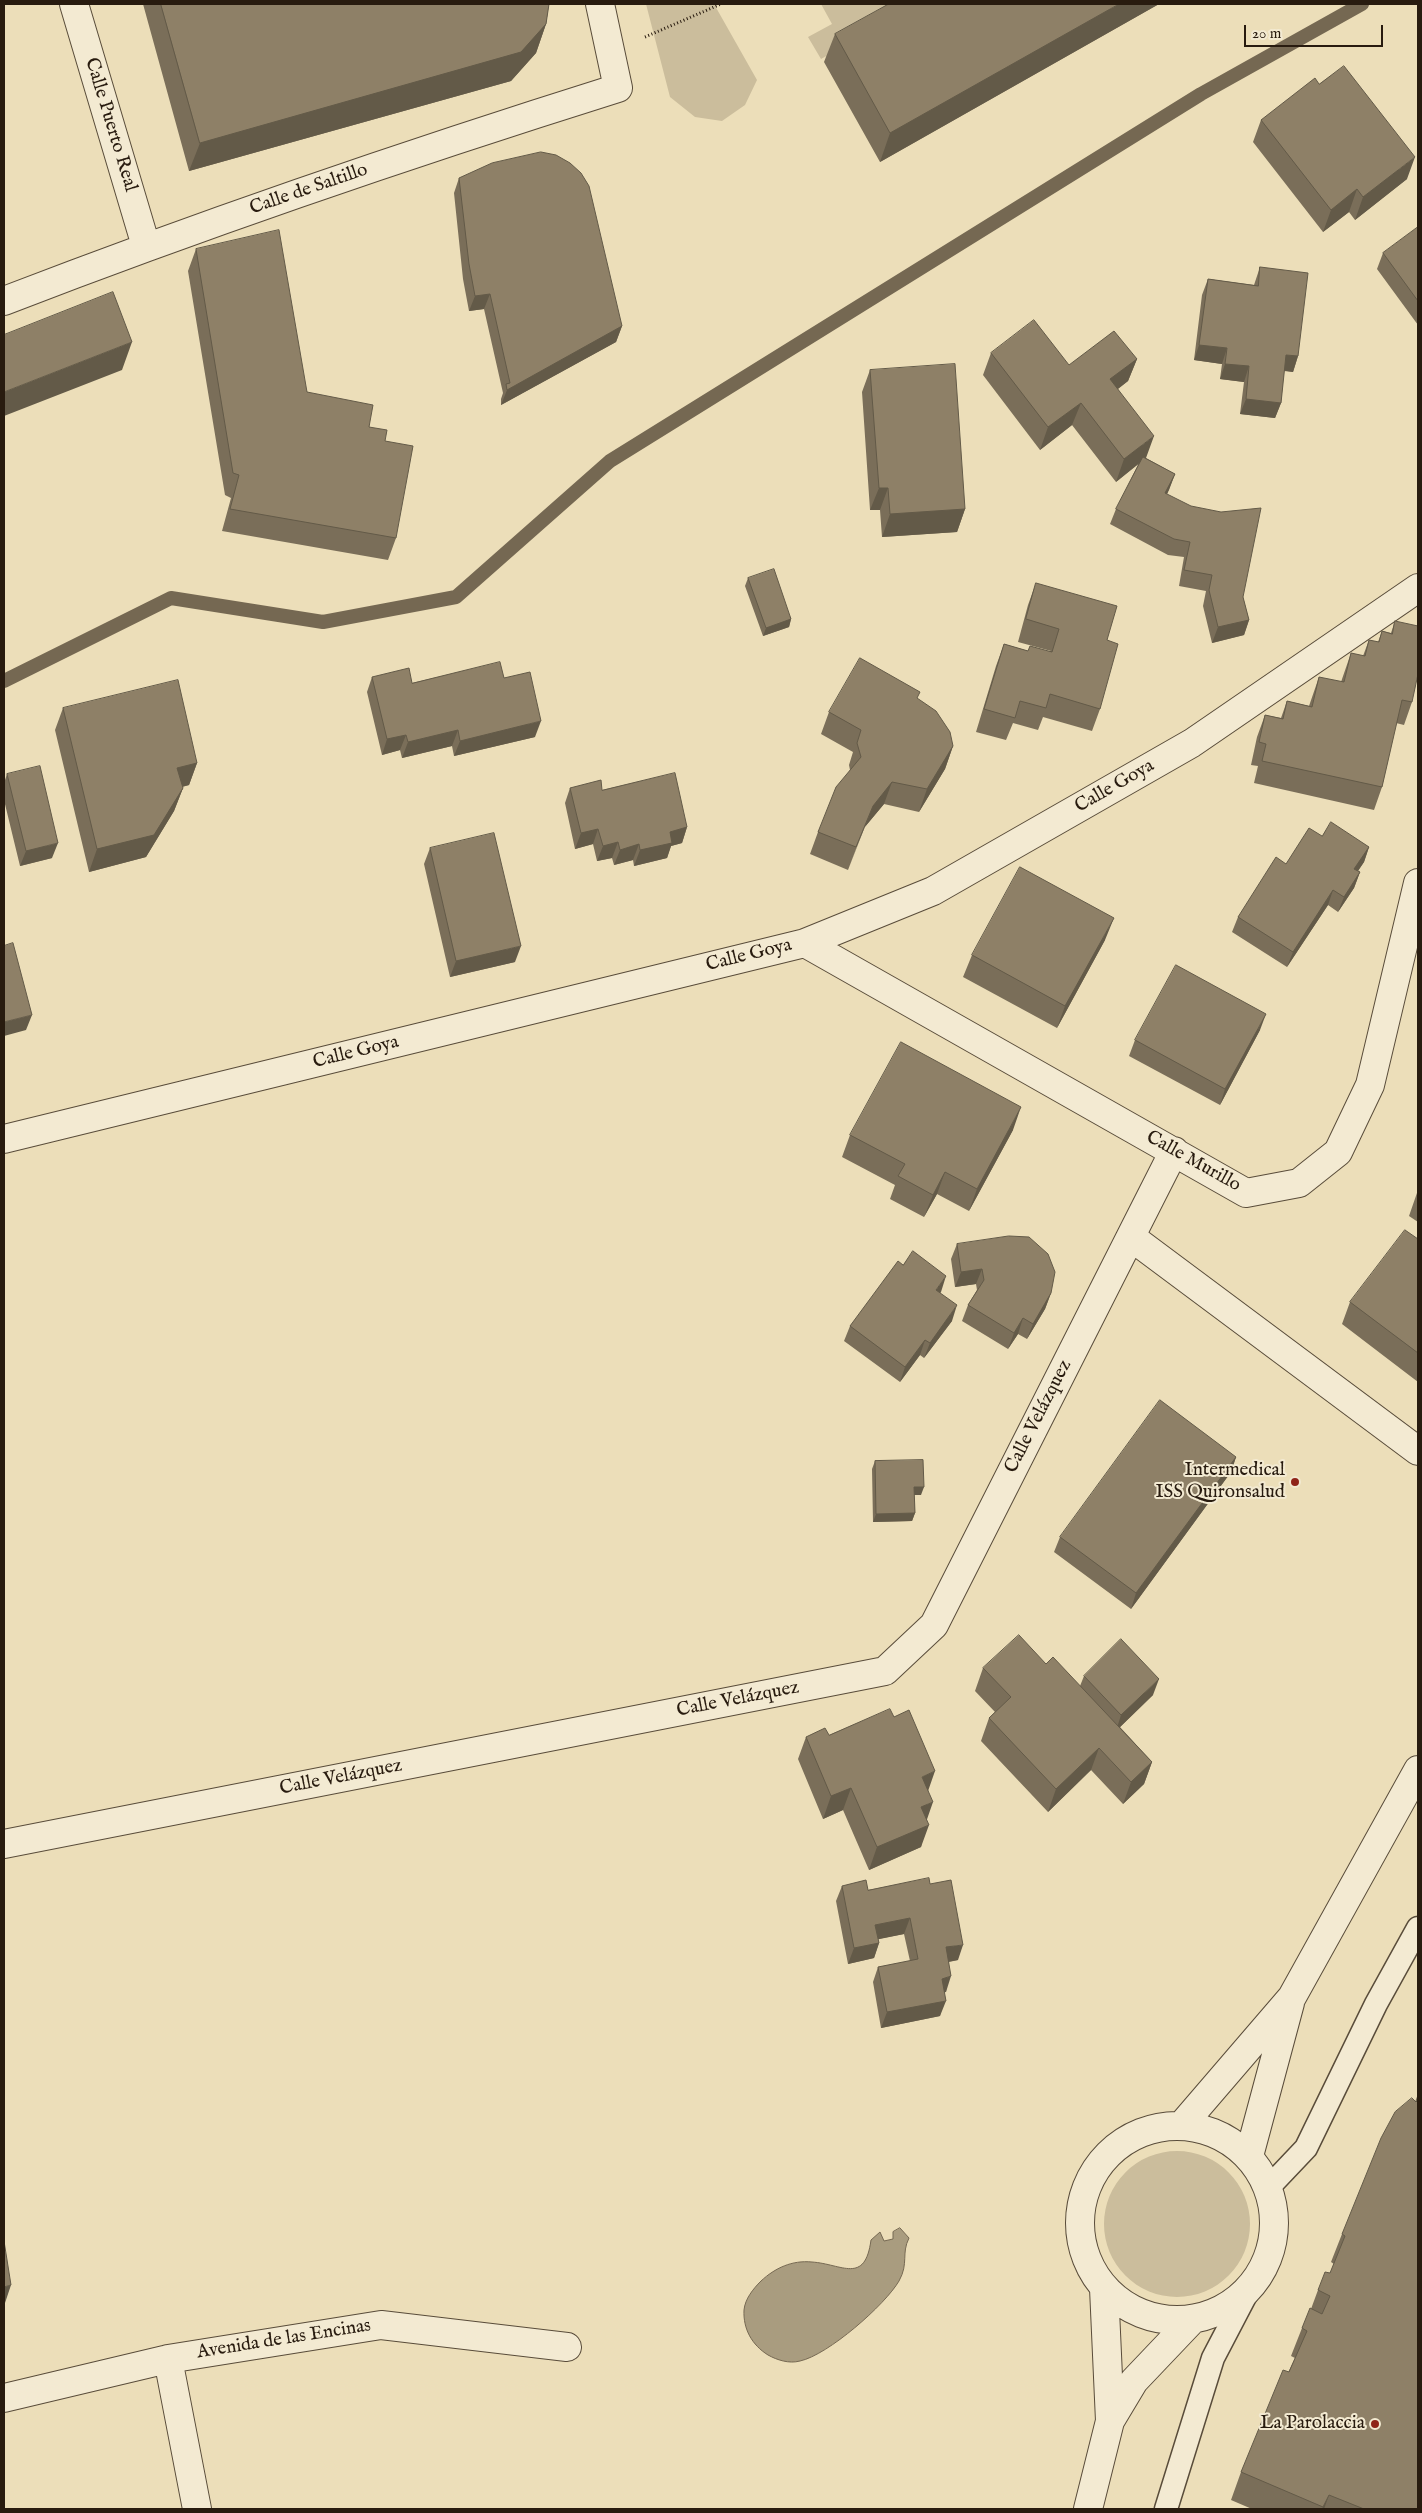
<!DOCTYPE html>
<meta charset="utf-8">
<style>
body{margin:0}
#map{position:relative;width:1422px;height:2513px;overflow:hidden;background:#ecdeb9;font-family:"IM FELL English",serif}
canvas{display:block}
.frame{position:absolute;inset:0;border:5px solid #281b0f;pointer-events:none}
.scale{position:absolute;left:1244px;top:25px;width:139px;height:22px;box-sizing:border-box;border:2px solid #281b0f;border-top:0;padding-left:6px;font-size:15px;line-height:18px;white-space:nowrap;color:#281b0f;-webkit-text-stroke:4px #f3ead2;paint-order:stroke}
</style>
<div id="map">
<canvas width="1422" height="2513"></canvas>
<div class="frame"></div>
<div class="scale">20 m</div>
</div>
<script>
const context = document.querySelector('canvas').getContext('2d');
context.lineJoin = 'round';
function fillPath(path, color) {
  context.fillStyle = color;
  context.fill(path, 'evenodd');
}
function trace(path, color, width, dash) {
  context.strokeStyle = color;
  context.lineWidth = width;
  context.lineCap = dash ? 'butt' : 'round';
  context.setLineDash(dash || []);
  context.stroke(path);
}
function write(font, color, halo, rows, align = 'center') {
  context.font = font + ' "IM FELL English",serif';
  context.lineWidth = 4;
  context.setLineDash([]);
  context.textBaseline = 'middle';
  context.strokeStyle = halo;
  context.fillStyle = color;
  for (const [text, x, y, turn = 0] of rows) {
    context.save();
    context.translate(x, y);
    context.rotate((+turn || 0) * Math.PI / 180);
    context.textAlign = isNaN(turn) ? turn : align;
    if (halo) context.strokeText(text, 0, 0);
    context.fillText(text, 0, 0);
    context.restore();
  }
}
const green = new Path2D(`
 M 646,4 L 714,4 L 757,80 L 745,105 L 722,121 L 695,117 L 670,97 Z
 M 821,4 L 920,4 L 821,59 L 808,37 L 832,24 Z
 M1104 2224a73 73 0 1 1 146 0a73 73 0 1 1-146 0Z`);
const water = new Path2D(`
 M 900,2228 L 909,2238 C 901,2254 909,2263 899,2281 C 885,2305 828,2355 800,2361 C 789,2364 777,2360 768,2355 C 752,2345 743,2329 744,2310 C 745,2299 753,2289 761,2281 C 775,2268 792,2260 812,2262 C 842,2264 865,2285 871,2240 L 880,2232 L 884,2241 L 893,2239 L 893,2232 Z`);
const stream = new Path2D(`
 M 4,681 L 171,598 L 323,622 L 456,597 L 610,461 L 1201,94 L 1362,4`);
const path = new Path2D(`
 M 645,37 L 721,4`);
const lane = new Path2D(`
 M 1269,2187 L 1306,2148 L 1376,2004 L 1418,1928
 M 1166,2509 L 1213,2358 L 1248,2291`);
const street = new Path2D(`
 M 74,4 L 146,246
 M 4,301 C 206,223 411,153 618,88 L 600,4
 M 805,943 L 1246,1193 L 1299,1183 L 1338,1152 L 1370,1085 L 1418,883
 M 4,1139 L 805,943 L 933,891 L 1192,743 L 1418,588
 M 1131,1237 L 1418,1451
 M 4,1844 L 885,1671 L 934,1625 L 1174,1151
 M 1182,2125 L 1292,1997 L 1418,1770
 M1080 2223a97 97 0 1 1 194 0a97 97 0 1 1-194 0Z
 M 1249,2156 L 1290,2003
 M 168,2359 L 197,2509
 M 4,2398 L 168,2359 L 381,2325 L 567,2347
 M 1110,2421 L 1134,2381 L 1192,2320
 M 1088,2509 L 1110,2421 L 1104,2288`);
const wall = new Path2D(`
 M 143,4 L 549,4 L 546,24 L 536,53 L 511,81 L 189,171 Z
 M 1159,4 L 880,162 L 824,62 L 835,34 Z
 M 1319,84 L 1407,179 L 1355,220 L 1349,212 L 1323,232 L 1253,142 L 1261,120 Z
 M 459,178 L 622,326 L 616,342 L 501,405 L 501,399 L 503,393 L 484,309 L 469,311 L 463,279 L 454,193 Z
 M 1418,227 L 1418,325 L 1377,269 L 1383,253 Z
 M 196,249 L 307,392 L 369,427 L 385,441 L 396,538 L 388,560 L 222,531 L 231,498 L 225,495 L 188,271 Z
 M 1260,267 L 1298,356 L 1293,372 L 1284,371 L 1281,403 L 1275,418 L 1240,414 L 1244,382 L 1220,379 L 1222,364 L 1194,360 L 1202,295 L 1208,279 L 1254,285 Z
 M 991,353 L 1069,365 L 1137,359 L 1128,381 L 1118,389 L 1146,458 L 1175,474 L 1167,494 L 1243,597 L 1249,620 L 1244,635 L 1212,643 L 1203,606 L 1206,591 L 1179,586 L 1184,557 L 1168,555 L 1110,524 L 1116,509 L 1139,463 L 1116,482 L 1072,425 L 1040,450 L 983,375 Z
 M 870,370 L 965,509 L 957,532 L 882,537 L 880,510 L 870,510 L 862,392 Z
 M 748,578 L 791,619 L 789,627 L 763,636 L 745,586 Z
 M 1036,583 L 1107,640 L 1100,709 L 1092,731 L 1043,717 L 1038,730 L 1013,723 L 1006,740 L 976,732 L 996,666 L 1004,644 L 1028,651 L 1051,651 L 1018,642 L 1028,605 Z
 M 1395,621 L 1412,702 L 1404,725 L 1396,723 L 1382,787 L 1374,810 L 1254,783 L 1258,766 L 1251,765 L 1257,737 L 1265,715 L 1281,718 L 1287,701 L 1309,706 L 1319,677 L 1341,682 L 1351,653 L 1363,656 L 1369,640 L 1378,642 L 1382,631 L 1391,633 Z
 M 372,677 L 412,683 L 504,678 L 535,737 L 454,756 L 452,746 L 402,758 L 400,750 L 382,755 L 367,692 Z
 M 917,699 L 953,746 L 945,769 L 919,812 L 884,804 L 864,828 L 848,870 L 810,854 L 818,832 L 850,770 L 849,765 L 853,752 L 821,734 L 829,712 Z
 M 63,708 L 197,763 L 189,785 L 182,787 L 183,788 L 174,811 L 146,857 L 89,872 L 55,730 Z
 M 7,774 L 52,858 L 20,866 L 4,800 L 4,783 Z
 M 570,788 L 602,790 L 687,827 L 682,843 L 671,846 L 667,858 L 634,866 L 633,860 L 614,865 L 612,858 L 597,861 L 593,844 L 575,849 L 565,803 Z
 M 1322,836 L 1369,847 L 1364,862 L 1358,871 L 1360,872 L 1354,888 L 1338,912 L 1328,905 L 1287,967 L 1232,932 L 1238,917 L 1286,864 Z
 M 430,848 L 515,962 L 450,977 L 424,864 Z
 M 1105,940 L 1057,1028 L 963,977 L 972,955 Z
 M 1260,1030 L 1220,1105 L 1129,1056 L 1135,1040 Z
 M 1013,1130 L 969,1211 L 937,1194 L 924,1217 L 890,1199 L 895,1185 L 842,1157 L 850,1135 Z
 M 1418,1190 L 1418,1222 L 1409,1216 Z
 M 1418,1239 L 1418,1382 L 1342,1324 L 1350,1302 Z
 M 957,1244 L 1051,1293 L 1045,1309 L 1027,1339 L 1018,1334 L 1008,1349 L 962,1321 L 968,1305 L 977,1290 L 976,1284 L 955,1287 L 951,1259 Z
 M 903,1265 L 941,1292 L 940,1292 L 952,1321 L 924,1358 L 920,1355 L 900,1382 L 844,1341 L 850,1326 Z
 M 1236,1457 L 1231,1472 L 1131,1609 L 1054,1552 L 1060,1537 Z
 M 875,1461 L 921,1495 L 914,1495 L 915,1513 L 912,1521 L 873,1522 L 872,1469 Z
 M 1046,1664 L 1080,1686 L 1084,1676 L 1153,1695 L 1120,1727 L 1152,1762 L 1144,1784 L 1123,1804 L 1091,1770 L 1048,1812 L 981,1741 L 989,1718 L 995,1712 L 975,1691 L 983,1668 Z
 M 829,1735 L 928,1791 L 927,1819 L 921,1847 L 869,1870 L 843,1810 L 823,1819 L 798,1759 L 806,1737 Z
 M 930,1884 L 958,1960 L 949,1962 L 946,1992 L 944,1992 L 940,2016 L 881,2028 L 873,1982 L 878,1967 L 910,1961 L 904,1934 L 878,1939 L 879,1943 L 874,1958 L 848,1964 L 836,1901 L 842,1886 L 868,1890 Z
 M 1418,2094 L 1418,2509 L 1252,2509 L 1231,2500 L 1241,2472 L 1295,2358 L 1291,2356 L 1302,2328 L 1311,2309 L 1318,2290 L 1330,2273 L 1334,2264 L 1331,2262 L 1342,2234 L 1415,2102 Z`);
const shadedWall = new Path2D(`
 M 1119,4 L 1159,4 L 880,162 L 890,133 Z
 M 546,24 L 536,53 L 511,81 L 189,171 L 200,143 Z
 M 1415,157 L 1407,179 L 1355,220 L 1363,197 Z
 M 1357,189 L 1349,212 L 1323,232 L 1331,210 Z
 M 490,294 L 484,309 L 469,311 L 475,296 Z
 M 622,326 L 616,342 L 501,405 L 507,390 Z
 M 132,342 L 122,370 L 4,416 L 4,392 Z
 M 1199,345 L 1227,348 L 1222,364 L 1194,360 Z
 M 1286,355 L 1298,356 L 1293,372 L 1281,370 Z
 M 1137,359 L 1128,381 L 1102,401 L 1110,379 Z
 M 1225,364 L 1249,366 L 1244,382 L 1220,379 Z
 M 1246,399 L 1281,403 L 1275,418 L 1240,414 Z
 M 1081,403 L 1072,425 L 1040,450 L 1048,427 Z
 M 1154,436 L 1146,458 L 1116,482 L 1124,459 Z
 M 1175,474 L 1169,490 L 1160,508 L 1165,493 Z
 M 879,488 L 888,488 L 880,510 L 870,510 Z
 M 965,509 L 957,532 L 882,537 L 890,514 Z
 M 791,619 L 789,627 L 763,636 L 766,628 Z
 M 1249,620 L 1244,635 L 1212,643 L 1218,627 Z
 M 541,721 L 535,737 L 454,756 L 460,741 Z
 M 458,730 L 452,746 L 402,758 L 408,742 Z
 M 406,735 L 400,750 L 382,755 L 387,739 Z
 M 953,746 L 945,769 L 919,812 L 927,789 Z
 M 197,763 L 189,785 L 169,790 L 177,768 Z
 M 892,782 L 884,804 L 864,828 L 848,870 L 873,806 Z
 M 183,788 L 174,811 L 146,857 L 89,872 L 97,849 Z
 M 687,827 L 682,843 L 671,846 L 667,858 L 634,866 L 640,850 L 670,832 Z
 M 598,829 L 593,844 L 575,849 L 581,833 Z
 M 618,842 L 612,858 L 597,861 L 603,846 Z
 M 58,843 L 52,858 L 20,866 L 26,851 Z
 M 639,844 L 633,860 L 614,865 L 620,850 Z
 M 1369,847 L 1364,862 L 1349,884 L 1354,869 Z
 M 1360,872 L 1354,888 L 1338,912 L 1344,897 Z
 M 1333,890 L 1328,905 L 1287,967 L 1293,952 Z
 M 1114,918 L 1105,940 L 1057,1028 L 1065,1006 Z
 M 521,946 L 515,962 L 450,977 L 456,961 Z
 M 1266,1014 L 1260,1030 L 1220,1105 L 1225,1089 Z
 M 32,1015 L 26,1030 L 4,1036 L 4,1022 Z
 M 1021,1107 L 1013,1130 L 969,1211 L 977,1189 Z
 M 945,1172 L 937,1194 L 924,1217 L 933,1195 Z
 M 982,1269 L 976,1284 L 955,1287 L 961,1272 Z
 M 946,1276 L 941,1292 L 931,1305 L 936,1290 Z
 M 1051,1293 L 1045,1309 L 1027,1339 L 1033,1324 Z
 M 957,1305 L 952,1321 L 924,1358 L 930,1343 Z
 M 1023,1318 L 1018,1334 L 1008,1349 L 1014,1333 Z
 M 925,1340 L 920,1355 L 900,1382 L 905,1367 Z
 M 1236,1457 L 1231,1472 L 1131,1609 L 1136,1593 Z
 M 914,1487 L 924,1487 L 921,1495 L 911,1495 Z
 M 915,1513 L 912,1521 L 873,1522 L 876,1514 Z
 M 1159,1679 L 1153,1695 L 1116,1731 L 1121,1715 Z
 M 1099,1748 L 1091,1770 L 1048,1812 L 1056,1789 Z
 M 1152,1762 L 1144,1784 L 1123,1804 L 1131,1782 Z
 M 935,1771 L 927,1794 L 922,1777 Z
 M 851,1788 L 843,1810 L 823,1819 L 831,1796 Z
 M 933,1802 L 925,1825 L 921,1807 Z
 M 929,1825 L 921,1847 L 869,1870 L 877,1847 Z
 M 910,1918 L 904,1934 L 870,1941 L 875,1925 Z
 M 879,1943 L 874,1958 L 848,1964 L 854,1948 Z
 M 963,1945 L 958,1960 L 941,1963 L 946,1947 Z
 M 951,1976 L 946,1992 L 936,1994 L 942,1979 Z
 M 946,2001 L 940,2016 L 881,2028 L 887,2012 Z
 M 11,2285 L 4,2306 L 4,2287 Z
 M 1329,2495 L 1324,2509 L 1322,2509 Z`);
const building = new Path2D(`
 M 161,4 L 549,4 L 546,24 L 521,52 L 200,143 Z
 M 889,4 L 1119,4 L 890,133 L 835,34 Z
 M 1344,66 L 1415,157 L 1363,197 L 1357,189 L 1331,210 L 1261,120 L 1315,78 L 1319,84 Z
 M 541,152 L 556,155 L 570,163 L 581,173 L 589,186 L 622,326 L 507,390 L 506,384 L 510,383 L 490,294 L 475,296 L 469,264 L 459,178 L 492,163 Z
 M 1418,227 L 1418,301 L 1383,253 Z
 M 279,230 L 307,392 L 373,405 L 369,427 L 387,430 L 385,441 L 413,446 L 396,538 L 230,509 L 239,475 L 233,473 L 196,249 Z
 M 1260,267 L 1308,273 L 1298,356 L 1286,355 L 1281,403 L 1246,399 L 1249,366 L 1225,364 L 1227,348 L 1199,345 L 1208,279 L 1258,286 Z
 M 113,292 L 132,342 L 4,392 L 4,335 Z
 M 1034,320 L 1069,365 L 1114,331 L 1137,359 L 1110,379 L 1154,436 L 1124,459 L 1081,403 L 1048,427 L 991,353 Z
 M 955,364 L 965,509 L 890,514 L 888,488 L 879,488 L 870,370 Z
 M 1143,457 L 1175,474 L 1165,493 L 1191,506 L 1221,512 L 1261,508 L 1243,597 L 1249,620 L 1218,627 L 1209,590 L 1212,575 L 1184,570 L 1190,542 L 1174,539 L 1116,509 Z
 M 774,569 L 791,619 L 766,628 L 748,578 Z
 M 1036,583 L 1117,606 L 1107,640 L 1118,644 L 1100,709 L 1050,694 L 1046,708 L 1020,701 L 1015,718 L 984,709 L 1004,644 L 1028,651 L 1030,646 L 1052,652 L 1059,629 L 1026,619 Z
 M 1395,621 L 1418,626 L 1418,674 L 1412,702 L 1402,700 L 1382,787 L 1262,761 L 1266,744 L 1259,742 L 1265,715 L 1283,719 L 1287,701 L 1312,707 L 1319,677 L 1344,682 L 1351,653 L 1365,656 L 1369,640 L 1379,642 L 1382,631 L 1392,634 Z
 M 860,658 L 920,692 L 917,698 L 936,711 L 950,732 L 953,746 L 927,789 L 892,782 L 873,806 L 856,847 L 818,832 L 836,787 L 861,757 L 857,743 L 861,730 L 829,712 Z
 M 500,662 L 504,678 L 530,672 L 541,721 L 460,741 L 458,730 L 408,742 L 406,735 L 387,739 L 372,677 L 409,668 L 412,683 Z
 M 178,680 L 197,763 L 177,768 L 183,788 L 154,835 L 97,849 L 63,708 Z
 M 40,766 L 58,843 L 26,851 L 7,774 Z
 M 675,773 L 687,827 L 670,832 L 672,843 L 640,850 L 639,844 L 620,850 L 618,842 L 603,846 L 598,829 L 581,833 L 570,788 L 601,780 L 602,790 Z
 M 1331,822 L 1369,847 L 1354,869 L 1360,872 L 1344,897 L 1333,890 L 1293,952 L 1238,917 L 1276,857 L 1286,864 L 1309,828 L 1322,836 Z
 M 494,833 L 521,946 L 456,961 L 430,848 Z
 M 1020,867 L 1114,918 L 1065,1006 L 972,955 Z
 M 13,943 L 32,1015 L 4,1022 L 4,946 Z
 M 1176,965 L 1266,1014 L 1225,1089 L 1135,1040 Z
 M 901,1042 L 1021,1107 L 977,1189 L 945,1172 L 933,1195 L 898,1176 L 905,1164 L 850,1135 Z
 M 1405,1230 L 1418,1239 L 1418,1353 L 1350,1302 Z
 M 1009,1236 L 1029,1237 L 1048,1254 L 1055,1272 L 1051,1293 L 1033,1324 L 1023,1318 L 1014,1333 L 968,1305 L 984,1280 L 982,1269 L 961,1272 L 957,1244 Z
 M 913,1251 L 946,1276 L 936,1290 L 957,1305 L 930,1343 L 925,1340 L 905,1367 L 850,1326 L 898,1261 L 903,1265 Z
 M 1160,1400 L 1236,1457 L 1136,1593 L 1060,1537 Z
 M 923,1460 L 924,1487 L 914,1487 L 915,1513 L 876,1514 L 875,1461 Z
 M 1019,1635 L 1046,1664 L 1053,1657 L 1152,1762 L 1131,1782 L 1099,1748 L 1056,1789 L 989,1718 L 1011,1697 L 983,1668 Z
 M 1121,1639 L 1159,1679 L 1121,1715 L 1084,1676 Z
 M 890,1709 L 894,1717 L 909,1710 L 935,1771 L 922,1777 L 933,1802 L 921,1807 L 929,1825 L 877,1847 L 851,1788 L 831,1796 L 806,1737 L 825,1728 L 829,1735 Z
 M 929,1878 L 930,1884 L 951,1880 L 963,1945 L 946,1947 L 951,1976 L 942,1979 L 946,2001 L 887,2012 L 878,1967 L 918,1959 L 910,1918 L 875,1925 L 879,1943 L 854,1948 L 842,1886 L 866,1880 L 868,1890 Z
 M 1412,2098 L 1416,2102 L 1418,2100 L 1418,2509 L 1364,2509 L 1329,2495 L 1323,2507 L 1241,2472 L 1283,2370 L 1289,2372 L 1307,2331 L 1302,2328 L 1310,2308 L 1322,2314 L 1330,2296 L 1318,2290 L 1325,2272 L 1330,2273 L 1345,2236 L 1342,2234 L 1381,2138 L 1395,2112 Z
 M 4,2241 L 11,2285 L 4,2287 Z`);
const markers = [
 [1295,1482,5,"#8f2418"],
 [1375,2424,5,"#8f2418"]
];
const streetNames = [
 ["Calle Puerto Real",110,125,73],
 ["Calle de Saltillo",309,190,-19],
 ["Calle Goya",1115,787,-30],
 ["Calle Goya",749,956,-14],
 ["Calle Goya",356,1053,-14],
 ["Calle Murillo",1193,1162,29],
 ["Calle Velázquez",1039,1417,-63],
 ["Calle Velázquez",738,1700,-11],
 ["Calle Velázquez",341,1778,-11],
 ["Avenida de las Encinas",284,2340,-9]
];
const poiNames = [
 ["Intermedical",1285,1471],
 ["ISS Quironsalud",1285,1493],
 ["La Parolaccia",1365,2424]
];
fillPath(green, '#cbbd9c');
fillPath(water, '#a99c7f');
trace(water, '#756852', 1);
trace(stream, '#756852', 14);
trace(lane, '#594c3a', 25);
trace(street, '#594c3a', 30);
trace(path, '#281b0f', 3, [1, 2.5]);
trace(lane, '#f3ead2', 22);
trace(street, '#f3ead2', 28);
fillPath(wall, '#7a6e59');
fillPath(shadedWall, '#635a48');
fillPath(building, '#8e8067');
trace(building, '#635a48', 1);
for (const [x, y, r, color] of markers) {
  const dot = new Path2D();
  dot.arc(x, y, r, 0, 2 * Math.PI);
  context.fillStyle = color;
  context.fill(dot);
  trace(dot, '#f3ead2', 2);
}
write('19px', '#281b0f', '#f3ead2', streetNames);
write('19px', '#281b0f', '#f3ead2', poiNames, 'right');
</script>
